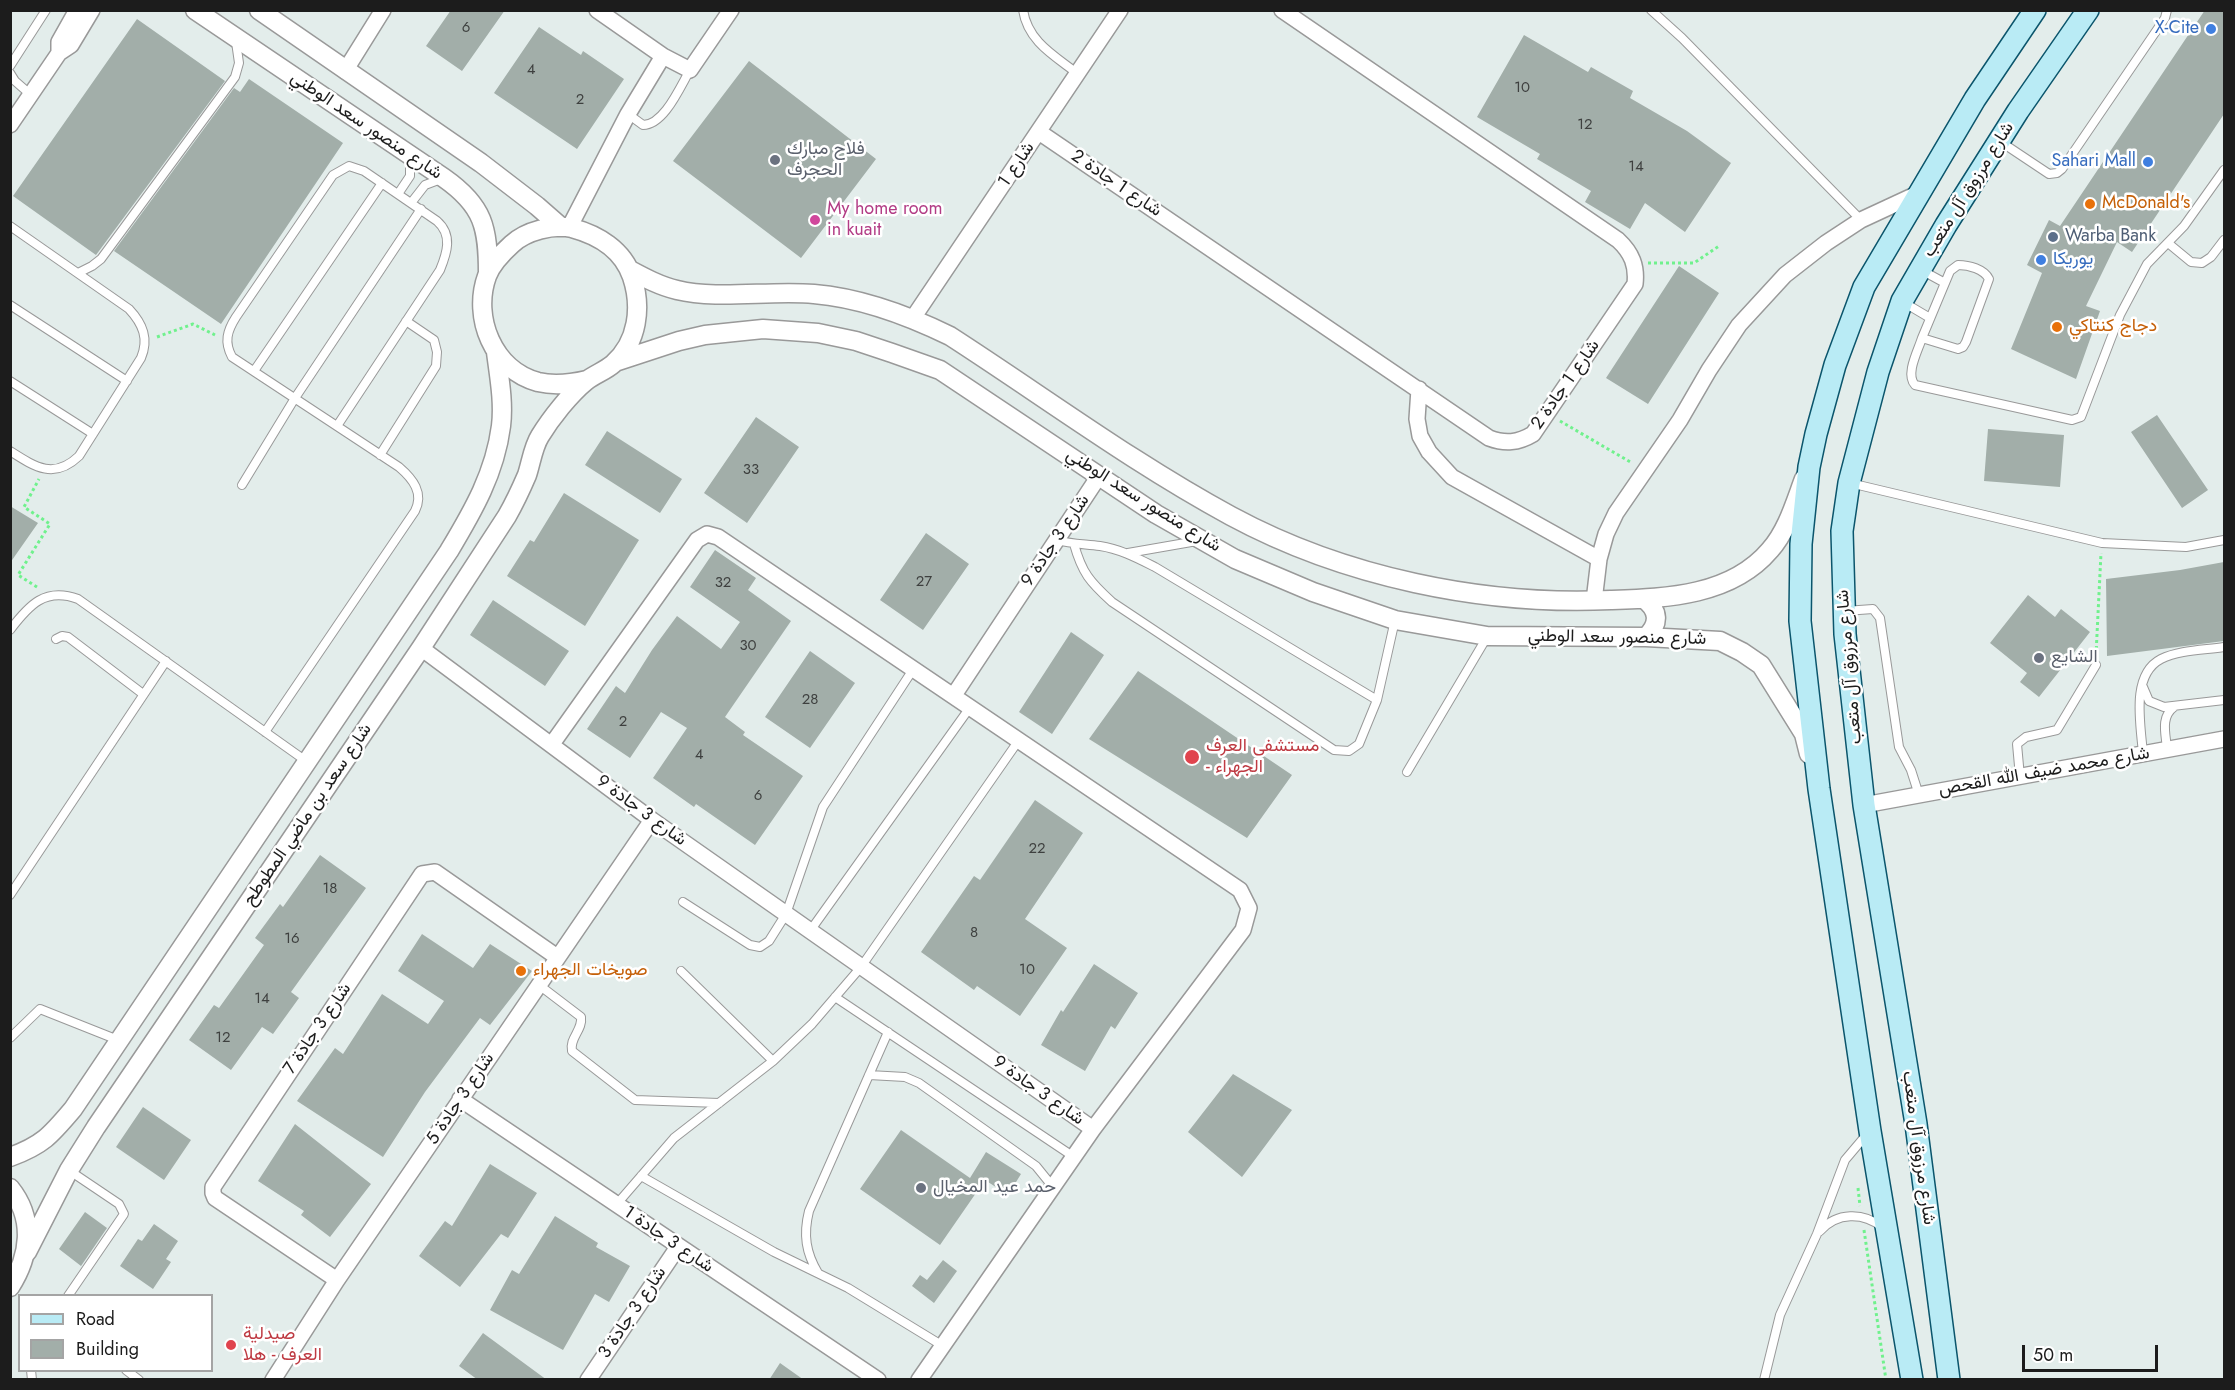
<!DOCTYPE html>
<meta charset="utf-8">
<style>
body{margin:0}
#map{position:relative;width:2235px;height:1390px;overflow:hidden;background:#e3edeb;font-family:Jost,sans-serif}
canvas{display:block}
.frame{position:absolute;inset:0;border:12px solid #1c1c1c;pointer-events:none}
.legend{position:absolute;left:18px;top:1294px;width:195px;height:78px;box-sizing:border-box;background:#fff;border:2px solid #a4a4a4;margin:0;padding:8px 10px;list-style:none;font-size:18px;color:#1c1c1c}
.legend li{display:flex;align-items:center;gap:12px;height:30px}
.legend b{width:30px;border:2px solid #a4a4a4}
.scale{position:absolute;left:2022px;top:1345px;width:136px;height:27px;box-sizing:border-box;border:3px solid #1c1c1c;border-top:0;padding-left:8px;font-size:18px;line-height:21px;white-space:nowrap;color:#1c1c1c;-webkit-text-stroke:4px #fff;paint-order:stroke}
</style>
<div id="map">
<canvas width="2235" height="1390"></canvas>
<div class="frame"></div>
<ul class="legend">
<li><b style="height:8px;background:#b9ebf5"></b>Road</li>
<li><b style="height:16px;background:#a2aea9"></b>Building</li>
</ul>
<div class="scale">50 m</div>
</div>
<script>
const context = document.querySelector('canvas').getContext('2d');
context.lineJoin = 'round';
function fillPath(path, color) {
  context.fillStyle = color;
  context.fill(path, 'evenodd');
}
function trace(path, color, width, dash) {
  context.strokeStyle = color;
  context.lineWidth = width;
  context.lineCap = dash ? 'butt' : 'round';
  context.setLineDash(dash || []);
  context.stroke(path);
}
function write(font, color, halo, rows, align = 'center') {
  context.font = font + ' Jost,Vazirmatn,sans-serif';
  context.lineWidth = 5;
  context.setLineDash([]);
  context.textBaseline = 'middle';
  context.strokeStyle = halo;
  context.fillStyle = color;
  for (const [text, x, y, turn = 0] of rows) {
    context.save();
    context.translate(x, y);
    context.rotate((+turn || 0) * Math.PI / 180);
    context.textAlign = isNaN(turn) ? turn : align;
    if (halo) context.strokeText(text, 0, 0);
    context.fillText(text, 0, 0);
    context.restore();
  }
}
const building = new Path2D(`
 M 451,10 L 505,10 L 462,71 L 426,46 Z
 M 2205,10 L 2224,10 L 2224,114 L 2132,252 L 2117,242 L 2086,306 L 2100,311 L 2076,379 L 2011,349 L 2042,273 L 2027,265 L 2049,220 L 2060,226 Z
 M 137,19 L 225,81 L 96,255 L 13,196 Z
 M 539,27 L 581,55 L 583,51 L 624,79 L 577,149 L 494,93 Z
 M 1524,35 L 1588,72 L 1591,67 L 1633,91 L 1630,98 L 1687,131 L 1731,163 L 1685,232 L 1645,203 L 1630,229 L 1585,202 L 1591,191 L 1537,159 L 1540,154 L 1477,117 Z
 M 749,61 L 876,159 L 801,258 L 673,161 Z
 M 249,79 L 343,143 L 221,324 L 114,251 L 234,88 L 240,92 Z
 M 1679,266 L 1719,293 L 1648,404 L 1606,378 Z
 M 2157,415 L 2208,490 L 2182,508 L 2131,432 Z
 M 756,417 L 799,447 L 747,523 L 704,493 Z
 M 1988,429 L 2064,435 L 2060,487 L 1984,481 Z
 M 607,431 L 682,479 L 660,513 L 585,465 Z
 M 564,493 L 639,540 L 585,626 L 507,576 L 530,540 L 534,542 Z
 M 10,506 L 38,523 L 10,563 Z
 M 926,533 L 969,564 L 923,630 L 880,600 Z
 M 715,550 L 756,578 L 748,590 L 791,621 L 725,717 L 745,732 L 743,735 L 803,776 L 755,845 L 696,804 L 694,807 L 653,778 L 687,728 L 661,712 L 630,758 L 587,729 L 616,686 L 625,693 L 652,650 L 677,616 L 721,649 L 740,622 L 690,587 Z
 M 2224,562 L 2224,641 L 2107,656 L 2106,579 L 2180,570 Z
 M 2028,595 L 2055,617 L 2061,609 L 2090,632 L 2039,697 L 2020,682 L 2027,673 L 1990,643 Z
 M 493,600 L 569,651 L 545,686 L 470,635 Z
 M 1071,632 L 1104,655 L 1052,734 L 1019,712 Z
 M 810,651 L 855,683 L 810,748 L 765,717 Z
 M 1138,671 L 1292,775 L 1247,838 L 1089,739 Z
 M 1035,800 L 1083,833 L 1025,919 L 1067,948 L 1020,1016 L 977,986 L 974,990 L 921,952 L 974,876 L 980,880 Z
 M 320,855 L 366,888 L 291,992 L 299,998 L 273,1034 L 262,1027 L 231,1070 L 189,1040 L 214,1005 L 219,1008 L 264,945 L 255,938 L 280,904 L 283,907 Z
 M 422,934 L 473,968 L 490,944 L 532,971 L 490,1025 L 480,1018 L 425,1092 L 383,1157 L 297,1101 L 335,1048 L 343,1054 L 382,994 L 428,1024 L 444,1001 L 398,971 Z
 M 1094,964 L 1138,993 L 1115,1029 L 1111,1026 L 1085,1071 L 1041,1045 L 1061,1010 L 1063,1012 Z
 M 1233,1074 L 1292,1110 L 1242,1177 L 1188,1132 Z
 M 143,1107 L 191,1140 L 164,1180 L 116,1147 Z
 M 295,1124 L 371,1184 L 330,1237 L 301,1215 L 304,1211 L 258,1181 Z
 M 901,1130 L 970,1178 L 986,1152 L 1021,1174 L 1008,1195 L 985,1180 L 940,1245 L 860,1189 Z
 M 490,1164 L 537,1193 L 508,1238 L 501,1234 L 460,1287 L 419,1256 L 445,1221 L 452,1226 Z
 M 85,1212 L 107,1228 L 81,1266 L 59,1249 Z
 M 555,1216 L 598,1243 L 596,1247 L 630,1266 L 609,1302 L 595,1294 L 563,1350 L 490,1310 L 512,1270 L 519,1274 Z
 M 154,1224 L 178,1241 L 166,1259 L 171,1262 L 153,1289 L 120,1266 L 138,1239 L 142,1241 Z
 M 943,1260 L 957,1271 L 934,1303 L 912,1286 L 920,1275 L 927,1280 Z
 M 483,1333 L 547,1380 L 478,1380 L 459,1366 Z
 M 780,1363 L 804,1380 L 769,1380 Z`);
const path = new Path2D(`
 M 1648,263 L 1694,263 L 1719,246
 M 157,337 L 193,324 L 215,335
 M 1560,421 L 1632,463
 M 37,587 L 18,575 L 50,524 L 24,507 L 39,479
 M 2096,655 L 2101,553
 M 1858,1188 L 1860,1206
 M 1864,1230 L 1886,1380`);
const service = new Path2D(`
 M 1023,10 C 1028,42 1055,56 1078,74
 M 1651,10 L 1682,38 L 1861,220
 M 10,66 L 46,10
 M 10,73 L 15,81 L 31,95
 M 628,114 L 643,125 C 664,125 680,87 690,70
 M 2001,142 L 2049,174 L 2057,173 L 2062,169 L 2165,18 L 2167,10
 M 398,194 L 410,176 L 410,157
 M 411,203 L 425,185 L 441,179
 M 10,226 L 129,309 C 143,324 149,339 141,358 L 79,456 C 54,480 35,467 10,451
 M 2168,243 L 2191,262 L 2202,263 L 2211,257 L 2224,240
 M 1958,265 C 1969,265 1984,269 1989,279 L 1966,342 L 1963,347 L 1958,349 L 1922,338 L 1950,271 Z
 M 1923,271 L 1945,283
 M 78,273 L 92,266 L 101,259 L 235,77 L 239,63 L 236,42
 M 1903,302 L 1930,318
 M 10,305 L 127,381
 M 1922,338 C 1918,351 1905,374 1915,385 L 2072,420 L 2081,417 L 2120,315 L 2147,264 L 2184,226 L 2224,170
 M 254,371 L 382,183
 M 10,381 L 93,434
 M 380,455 L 436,366 L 437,352 L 434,340 L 406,321
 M 1850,483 L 2102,543 L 2186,547 L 2224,540
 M 242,485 L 295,398 L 421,209
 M 1056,540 C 1071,544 1085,544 1100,546 C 1120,549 1137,558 1155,567 L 1377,700
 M 1074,544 C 1082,573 1090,582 1112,602 L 1334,750 L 1349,751 L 1359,744 L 1377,700 L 1395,620
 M 1128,553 L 1197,541
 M 1845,611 L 1873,609 L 1880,618 L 1899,747 L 1911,770 L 1919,795
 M 10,630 C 29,605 45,587 78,599 L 306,761
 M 56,639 L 62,636 L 68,637 L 143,694
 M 2143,687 L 2149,701 L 2164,707 L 2224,700
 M 265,732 L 415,511 C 424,493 413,479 399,467 L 232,357 C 224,342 227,331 236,317 L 333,175 L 349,166 L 364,171 L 437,221 C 453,235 447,253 440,270 L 337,426
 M 2167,749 C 2166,735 2160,717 2174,707
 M 2143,754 C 2141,726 2130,675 2161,659 C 2179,650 2204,650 2224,647
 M 1407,772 L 1487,637
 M 2020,777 L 2017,744 L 2026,737 L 2057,730 L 2096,665
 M 10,895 L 166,661
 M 683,902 L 750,945 L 760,947 L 769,941 L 786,914 L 823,807 L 914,668
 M 810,931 L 971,706
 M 681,971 L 773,1061
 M 539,985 L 581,1017 C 583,1030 569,1038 572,1051 L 635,1100 L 719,1103
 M 835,997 L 1074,1157
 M 10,1038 L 40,1009 L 118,1040
 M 869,1075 L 905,1077 L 919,1083 L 1036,1166 L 1053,1187
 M 641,1176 L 774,1252 L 848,1288 L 943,1346
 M 616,1205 L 674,1138 L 773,1061 L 812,1024 L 861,967 L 1019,740
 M 1820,1231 C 1837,1212 1863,1212 1882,1227
 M 818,1273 C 806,1253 803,1235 809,1211 L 888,1032
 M 68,1296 L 124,1214 L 119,1204 L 70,1171
 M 31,1370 L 32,1380
 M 126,1370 L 139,1380
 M 1764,1380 L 1780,1315 L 1817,1234 L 1845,1160 L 1867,1134`);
const minor = new Path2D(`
 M 597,10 L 663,56 L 690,70 L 731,10
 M 59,53 L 59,42 L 77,10
 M 345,71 L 383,10
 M 10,125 L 59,53 L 71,45 L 92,10
 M 1039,132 L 1489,438 C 1505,444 1518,443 1533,434 L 1635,284 C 1637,266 1632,253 1618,240 L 1282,10
 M 569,228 L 628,114 L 663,56
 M 913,318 L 1120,10
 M 1419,389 L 1417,419 L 1420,436 L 1429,452 L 1452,477 L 1599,559
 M 1594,601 L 1599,559 L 1606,534 L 1616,513 L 1680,420 L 1709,370 L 1739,325 L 1785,275 L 1826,243 L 1861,220 L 1917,194
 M 421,648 L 652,820 L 1093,1129
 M 954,695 L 1099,476
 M 552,744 L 697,540 L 707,534 L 718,537 L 1240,890 L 1249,908 L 1243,930 L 1093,1129 L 919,1380
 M 1864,805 L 2224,739
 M 460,1099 L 878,1380
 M 337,1280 L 215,1198 L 213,1193 L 213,1187 L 422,874 L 435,872 L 557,957
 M 273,1380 L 337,1280 L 652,820
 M 588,1380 L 678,1247`);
const tertiary = new Path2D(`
 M 195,10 L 444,178 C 484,206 488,228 488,274
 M 259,10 L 481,163 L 537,206 L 561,227
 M 630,270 C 645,278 660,286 677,290 C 718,300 770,290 814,294 C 862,298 907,315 950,336 C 1043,396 1133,463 1231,516 C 1344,577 1483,606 1611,600 C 1667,598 1731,596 1770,550 C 1787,531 1795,503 1804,479
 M 615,362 L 679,341 L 705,335 L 763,329 L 818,333 L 856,341 L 892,353 L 940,370 L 1156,514 L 1235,559 L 1313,592 L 1395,620 L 1487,636 L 1646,637 L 1720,641 L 1742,652 L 1761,665 L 1804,734 L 1809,754
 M 1644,599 C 1659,610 1660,624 1646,637
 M 10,1157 C 43,1145 51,1135 73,1109 L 449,551 C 473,511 495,473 501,426 C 504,402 499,376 496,352
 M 10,1188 C 35,1219 30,1256 10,1287
 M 27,1252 L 69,1170 L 96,1127 L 421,648 L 507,516 C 515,502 521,489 527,475 C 531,463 533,447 540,436 C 551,418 570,394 586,381 C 595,374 605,371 613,364 C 638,342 642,307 632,277 C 623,250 598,235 572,228 C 553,224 526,231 512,244 C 502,253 492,263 487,276 C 472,317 493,370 538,382 C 555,386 570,384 587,380`);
const secondary = new Path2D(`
 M 1912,1380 L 1870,1131 L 1819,789 L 1800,621 L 1801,544 L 1809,467 L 1816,434 L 1835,365 L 1864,287 L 1975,99 L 2035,10
 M 1949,1380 L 1916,1124 L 1864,805 L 1845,634 L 1842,531 L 1849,483 L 1878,372 L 1902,301 L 1946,225 L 2018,111 L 2088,10`);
const markers = [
 [2211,29,6,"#3f7fe0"],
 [775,160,6,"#6b7280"],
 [2148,162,6,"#3f7fe0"],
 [2090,204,6,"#e8710a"],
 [815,220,6,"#d1479c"],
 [2053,237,6,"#5c6f8a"],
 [2041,260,6,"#3f7fe0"],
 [2057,327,6,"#e8710a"],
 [2039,658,6,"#6b7280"],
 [1192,757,8,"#e0444e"],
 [521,971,6,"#e8710a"],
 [921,1188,6,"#6b7280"],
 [231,1345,6,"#e0444e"]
];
const numberNames = [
 ["6",466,28],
 ["4",531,70],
 ["10",1522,88],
 ["2",580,100],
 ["12",1585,125],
 ["14",1636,167],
 ["33",751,470],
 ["27",924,582],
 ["32",723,583],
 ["30",748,646],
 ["28",810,700],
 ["2",623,722],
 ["4",699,755],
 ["6",758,796],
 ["22",1037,849],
 ["18",330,889],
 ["8",974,933],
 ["16",292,939],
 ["10",1027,970],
 ["14",262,999],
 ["12",223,1038]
];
const shopNames = [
 ["X-Cite",2199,29],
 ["Sahari Mall",2136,162],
 ["يوريكا",2053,260,"left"]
];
const streetNames = [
 ["شارع منصور سعد الوطني",366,126,34],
 ["شارع 1",1017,165,-56],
 ["شارع 1 جادة 2",1116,184,34],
 ["شارع مرزوق آل متعب",1969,190,-58],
 ["شارع 1 جادة 2",1566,385,-55],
 ["شارع منصور سعد الوطني",1143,501,32],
 ["شارع 3 جادة 9",1056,541,-56],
 ["شارع منصور سعد الوطني",1617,638,1],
 ["شارع مرزوق آل متعب",1850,667,-95],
 ["شارع محمد ضيف الله القحص",2044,772,-10],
 ["شارع 3 جادة 9",641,811,36],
 ["شارع سعد بن ماضي المطوطح",308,815,-56],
 ["شارع 3 جادة 7",318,1029,-56],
 ["شارع 3 جادة 9",1038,1091,35],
 ["شارع 3 جادة 5",461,1099,-56],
 ["شارع مرزوق آل متعب",1918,1148,82],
 ["شارع 3 جادة 1",668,1240,34],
 ["شارع 3 جادة 3",633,1313,-56]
];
const worshipNames = [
 ["فلاح مبارك",787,150],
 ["الحجرف",787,171],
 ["الشايع",2051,658],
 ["حمد عيد المخيال",933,1188]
];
const foodNames = [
 ["McDonald's",2102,204],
 ["دجاج كنتاكي",2069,327],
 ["صويخات الجهراء",533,971]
];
const hotelNames = [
 ["My home room",827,210],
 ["in kuait",827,231]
];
const serviceNames = [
 ["Warba Bank",2065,237]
];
const healthNames = [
 ["مستشفى العرف",1206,747],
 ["- الجهراء",1206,768],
 ["صيدلية",243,1335],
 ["العرف - هلا",243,1356]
];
fillPath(building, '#a2aea9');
trace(service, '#999', 10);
trace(minor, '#999', 18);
trace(tertiary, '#999', 21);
trace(secondary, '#0b556c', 24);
trace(path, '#70f18d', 3, [3, 3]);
trace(service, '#fff', 8);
trace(minor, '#fff', 15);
trace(tertiary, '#fff', 18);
trace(secondary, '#b9ebf5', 21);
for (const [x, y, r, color] of markers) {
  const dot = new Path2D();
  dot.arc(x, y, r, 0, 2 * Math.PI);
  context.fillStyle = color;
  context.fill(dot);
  trace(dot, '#fff', 2);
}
write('15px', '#3e403f', null, numberNames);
write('18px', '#366cbe', '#fff', shopNames, 'right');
write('18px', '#1c1c1c', '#fff', streetNames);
write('18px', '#5b616d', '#fff', worshipNames, 'left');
write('18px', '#c56008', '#fff', foodNames, 'left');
write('18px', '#b23c85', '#fff', hotelNames, 'left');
write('18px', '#4e5e75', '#fff', serviceNames, 'left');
write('18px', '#be3a42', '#fff', healthNames, 'left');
</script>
